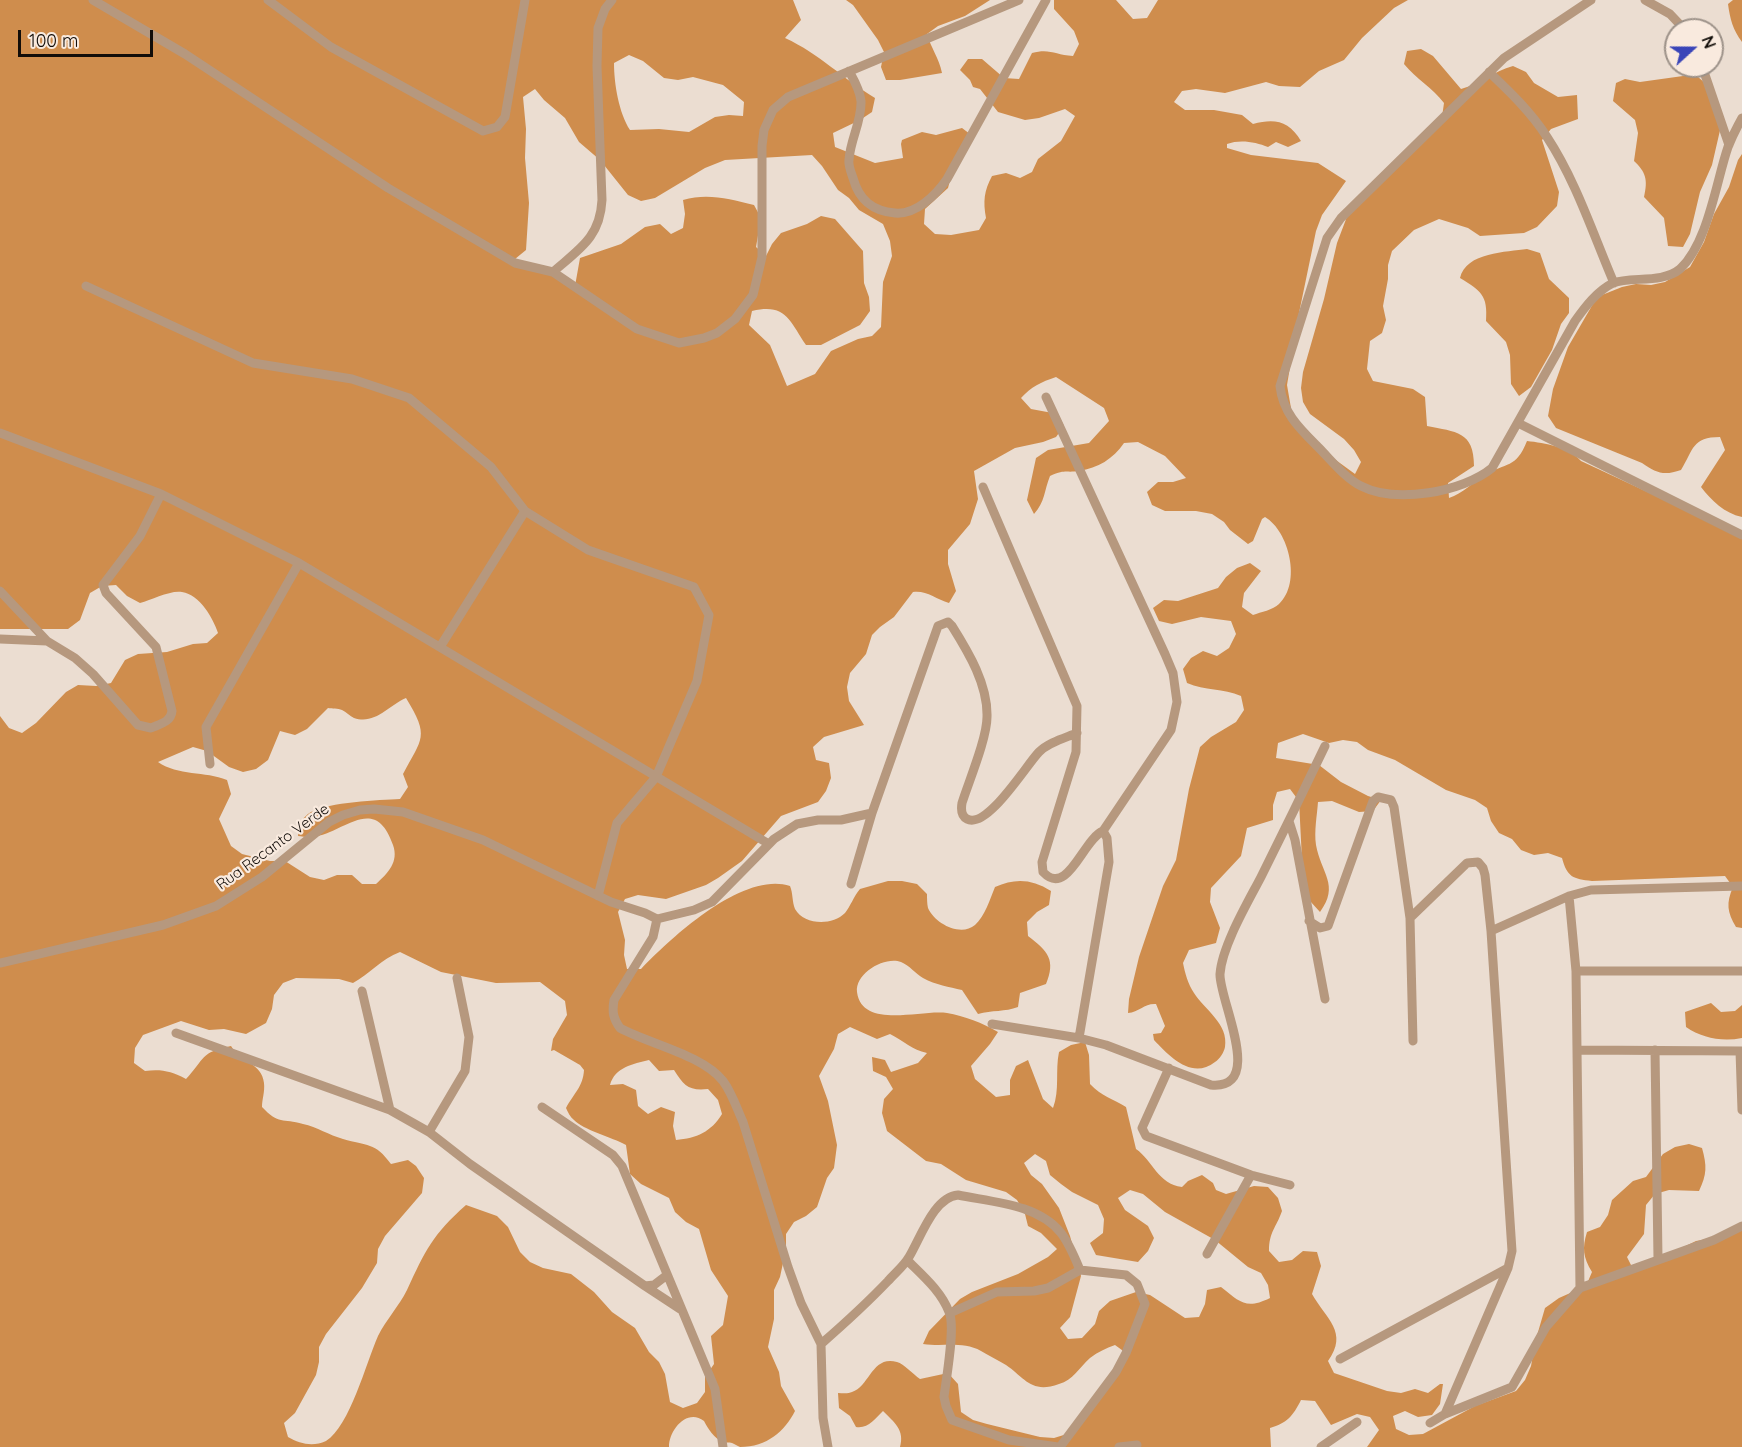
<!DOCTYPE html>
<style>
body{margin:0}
#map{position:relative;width:1742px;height:1447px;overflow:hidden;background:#ebddd1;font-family:Quicksand,sans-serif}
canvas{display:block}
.north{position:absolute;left:1664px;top:18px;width:60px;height:60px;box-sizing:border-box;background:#f9eade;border:2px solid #9d9289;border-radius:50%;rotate:69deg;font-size:16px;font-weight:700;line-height:24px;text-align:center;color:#120d09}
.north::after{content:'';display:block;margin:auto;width:21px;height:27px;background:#3a45b8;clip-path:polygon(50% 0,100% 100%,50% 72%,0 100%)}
.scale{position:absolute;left:18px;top:30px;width:135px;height:27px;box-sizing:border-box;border:3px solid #120d09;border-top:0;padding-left:8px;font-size:18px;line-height:21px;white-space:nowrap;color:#120d09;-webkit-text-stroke:4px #f9eade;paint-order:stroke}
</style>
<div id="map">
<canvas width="1742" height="1447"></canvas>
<div class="north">N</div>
<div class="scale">100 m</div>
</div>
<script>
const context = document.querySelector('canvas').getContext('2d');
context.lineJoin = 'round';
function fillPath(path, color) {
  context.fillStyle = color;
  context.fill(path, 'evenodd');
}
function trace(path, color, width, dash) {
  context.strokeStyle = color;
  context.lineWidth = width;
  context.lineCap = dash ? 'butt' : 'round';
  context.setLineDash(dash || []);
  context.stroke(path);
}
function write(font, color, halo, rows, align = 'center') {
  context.font = font + ' Quicksand,sans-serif';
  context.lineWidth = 4.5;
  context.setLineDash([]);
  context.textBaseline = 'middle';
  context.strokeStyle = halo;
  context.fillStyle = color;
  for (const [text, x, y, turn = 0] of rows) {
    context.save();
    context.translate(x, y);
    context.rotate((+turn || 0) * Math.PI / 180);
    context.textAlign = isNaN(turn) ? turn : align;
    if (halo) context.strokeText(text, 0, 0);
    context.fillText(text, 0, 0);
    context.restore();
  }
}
const forest = new Path2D(`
 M 0,0 L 793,0 L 801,20 L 785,38 C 820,54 843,79 875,98 L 872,112 L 860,120 L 833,133 L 835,147 L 875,163 L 903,158 L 901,144 L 902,140 L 922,132 L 936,135 L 962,128 L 974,137 L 952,173 L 948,188 L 925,209 L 924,224 L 935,234 L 951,235 L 979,230 L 986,218 C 983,201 984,191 992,176 L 1006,173 L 1020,178 L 1032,172 L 1038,159 L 1061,141 L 1075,116 L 1065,109 L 1039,118 L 1025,120 L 998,112 L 980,89 L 973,87 L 970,80 L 960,70 L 968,59 L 982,59 L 1004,78 L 1019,79 L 1032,53 C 1050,48 1055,55 1073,56 L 1079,44 L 1074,31 L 1054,9 L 1054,0 L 1116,0 L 1133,19 L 1147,18 L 1158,0 L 1408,0 L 1394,8 L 1362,38 L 1344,60 L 1319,71 L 1300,87 L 1279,86 L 1266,82 L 1225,93 L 1196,89 L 1182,91 L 1174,102 L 1185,110 L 1214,110 L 1242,115 L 1253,124 C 1275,118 1289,121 1301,141 L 1288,147 L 1276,142 L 1268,147 C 1256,142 1240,139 1227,144 L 1227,148 L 1251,155 L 1318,163 L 1346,181 L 1322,215 L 1316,231 L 1299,313 L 1287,385 L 1292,414 L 1333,458 L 1355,474 L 1361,462 L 1354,450 L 1344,439 L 1310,414 L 1303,402 L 1301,388 L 1303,372 L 1324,299 L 1337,243 L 1348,214 L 1442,117 L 1444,103 C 1433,88 1416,79 1404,64 L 1407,51 L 1421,49 L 1433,56 L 1461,89 C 1480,84 1494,71 1513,66 L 1526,72 L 1534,83 L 1558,97 L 1577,95 L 1578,119 L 1551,129 L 1542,140 L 1559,192 L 1557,206 L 1537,227 L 1524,233 L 1480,236 L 1468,228 L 1439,219 L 1414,230 L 1392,251 L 1388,265 L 1388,279 L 1383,306 L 1386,320 L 1382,333 L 1370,341 L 1367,369 L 1373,381 L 1413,389 L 1425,397 L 1427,426 C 1456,432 1474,431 1474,466 L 1448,483 L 1449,498 C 1463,493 1472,483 1485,475 C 1506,462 1516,469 1527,441 C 1545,443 1569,447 1581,461 L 1729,530 L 1742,534 L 1742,928 L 1736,927 C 1727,912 1726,903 1733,887 L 1725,876 L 1592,881 C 1573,879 1567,877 1562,858 L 1548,853 L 1534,855 L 1521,850 L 1512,839 L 1499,833 L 1491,821 L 1487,808 L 1475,800 L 1446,790 L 1395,760 L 1368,750 L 1357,742 L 1343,740 L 1329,743 L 1303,734 L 1278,743 L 1276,758 L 1319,765 L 1341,782 L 1368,796 L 1381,800 L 1373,811 L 1359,812 L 1332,801 L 1318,802 C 1317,816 1314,831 1316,845 C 1321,873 1340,885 1320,912 L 1310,901 L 1302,860 L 1299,801 L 1290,789 L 1277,792 L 1273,805 L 1273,820 L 1247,828 L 1241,856 L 1211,888 L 1210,902 L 1220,928 L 1216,943 L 1189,950 L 1183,963 C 1185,973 1188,984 1194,993 C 1204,1009 1229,1024 1225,1047 C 1224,1052 1220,1059 1215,1062 C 1192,1080 1170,1057 1154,1040 L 1153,1034 L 1161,1033 L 1165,1026 L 1156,1004 C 1145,1003 1139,1012 1128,1013 L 1129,999 L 1139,957 L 1163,886 L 1176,860 L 1189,789 L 1200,747 L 1211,737 L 1236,722 L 1244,710 L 1241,696 C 1223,688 1205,691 1187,683 L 1183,669 L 1191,658 L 1203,651 L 1217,656 L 1229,648 L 1236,634 L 1231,621 L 1201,617 L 1172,624 L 1159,621 L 1153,608 L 1164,600 L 1178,601 L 1218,588 L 1226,577 L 1237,568 L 1250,563 L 1261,571 L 1244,593 L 1242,607 L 1253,615 C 1261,612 1273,610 1279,604 C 1302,583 1289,531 1265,517 L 1262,519 L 1253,541 L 1248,544 L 1230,530 L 1224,522 L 1212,514 L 1196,511 L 1165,511 L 1152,505 L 1147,492 L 1158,482 L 1173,482 L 1186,478 L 1165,456 L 1138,442 L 1124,443 C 1113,459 1098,468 1079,471 C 1065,473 1066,469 1050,476 C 1044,491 1045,502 1034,514 L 1027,500 L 1036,458 L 1048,450 L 1089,443 L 1109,421 L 1104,408 L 1056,377 C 1041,382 1031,387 1021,398 L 1031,409 L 1058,414 L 1064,426 L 1056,437 L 1043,442 L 1015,448 L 974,471 L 978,499 L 970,524 L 948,550 L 948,564 L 956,591 L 949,603 C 936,599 926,590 913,592 L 894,617 L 880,627 L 872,635 L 866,654 L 850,673 L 847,687 L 849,701 L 864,725 L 824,737 L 813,747 L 816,760 L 829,763 L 831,778 L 826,791 L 818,802 L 781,816 L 742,861 L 718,878 L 706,885 L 666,899 L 638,895 L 625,899 L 618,912 L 625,940 L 624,955 L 627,969 L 641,969 C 672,937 743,871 790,886 C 793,893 792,902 795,909 C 804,925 832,926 845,913 C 850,907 854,896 860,889 L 888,881 L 902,881 L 917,884 L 927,894 C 927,898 927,904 928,908 C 935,924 961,937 975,925 C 985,916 990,899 995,887 C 1015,878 1032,879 1051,891 L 1049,905 L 1037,912 L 1027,922 L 1028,936 C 1048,951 1056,960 1046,984 L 1020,993 L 1018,1007 C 1005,1012 992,1010 978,1014 L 962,990 C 949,987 936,985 923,978 C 916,974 909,965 901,962 C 885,956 855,973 857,992 C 862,1030 922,1009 947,1013 C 964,1016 983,1023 998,1032 L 990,1044 L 971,1066 L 975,1079 L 996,1097 L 1010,1095 L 1010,1080 L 1016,1066 L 1028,1060 L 1043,1099 L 1053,1108 C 1060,1090 1055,1071 1059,1052 L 1071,1045 L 1085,1042 L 1089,1055 L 1090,1084 C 1102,1097 1112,1098 1126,1107 L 1136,1149 C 1153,1161 1158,1184 1182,1187 L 1188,1181 L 1202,1175 L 1213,1183 L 1216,1190 L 1226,1194 L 1254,1186 L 1268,1187 L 1278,1198 L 1282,1211 C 1276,1228 1269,1232 1269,1251 L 1279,1262 L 1292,1260 L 1303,1251 L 1317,1252 L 1321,1266 L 1312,1294 C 1326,1319 1349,1332 1328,1361 L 1334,1373 L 1387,1391 L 1401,1393 L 1415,1389 L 1428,1393 L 1440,1384 L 1443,1384 L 1440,1404 L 1432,1415 L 1418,1417 L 1405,1411 L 1393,1416 L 1396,1429 L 1409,1435 L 1423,1434 L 1475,1406 L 1516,1391 L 1525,1380 L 1531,1366 L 1536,1339 L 1545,1308 L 1559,1298 L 1586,1286 L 1592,1272 C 1583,1257 1582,1248 1587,1232 L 1600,1227 L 1608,1215 L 1612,1200 L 1633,1181 L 1646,1177 L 1663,1154 L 1675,1147 L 1689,1144 L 1702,1148 C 1707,1166 1707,1174 1699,1191 L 1669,1190 L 1655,1194 L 1646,1205 L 1644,1234 L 1627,1257 L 1634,1271 L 1696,1241 L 1725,1236 L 1742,1226 L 1742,1447 L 1367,1447 L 1379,1430 L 1370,1417 L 1357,1414 L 1331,1425 L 1315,1401 L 1301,1400 C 1293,1416 1287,1423 1270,1428 L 1271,1447 L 900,1447 C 905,1430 894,1422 883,1411 C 875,1419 868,1429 856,1427 L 850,1416 L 839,1408 L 838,1393 C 842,1393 848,1394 852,1392 C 870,1386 872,1355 897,1362 C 904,1364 913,1374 920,1379 L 948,1373 L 958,1384 L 961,1412 L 973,1420 L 987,1424 L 1040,1437 L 1054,1438 L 1067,1434 L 1126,1353 L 1115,1345 C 1106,1348 1098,1352 1090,1358 C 1079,1368 1073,1380 1059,1384 C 1031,1394 1025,1378 1006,1365 C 998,1360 989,1356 981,1351 C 963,1341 943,1347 923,1344 L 929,1331 L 960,1299 L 972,1292 L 1018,1274 L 1048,1257 L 1057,1249 L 1041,1233 L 1028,1226 L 1025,1214 L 1017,1200 L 1006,1192 L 966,1180 L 941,1164 L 926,1161 L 887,1131 L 882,1113 L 884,1099 L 893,1089 L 886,1077 L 873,1071 L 872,1057 L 885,1060 L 891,1072 L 918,1063 L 927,1053 C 912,1050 904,1041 890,1034 L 877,1039 L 850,1027 L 838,1034 L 834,1049 L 819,1076 L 828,1101 L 837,1145 L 834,1168 L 827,1178 L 817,1207 L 806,1216 L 794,1222 L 786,1234 L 786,1249 L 780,1277 L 774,1290 L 774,1319 L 768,1347 L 779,1372 L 781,1386 L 795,1411 C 785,1431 767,1447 740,1447 C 737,1446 735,1444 732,1443 C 729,1442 726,1443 723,1442 C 714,1438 708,1429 704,1421 C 687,1408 669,1430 669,1447 L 0,1447 L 0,716 L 9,728 L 22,733 L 36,723 L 66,692 L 78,685 L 96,686 L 111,683 L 125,660 L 138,654 L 167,652 L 193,644 L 207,643 L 218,633 C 213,618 200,595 182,592 C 170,590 152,600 140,603 L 127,596 L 116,585 L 102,586 L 90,593 L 80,620 L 68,629 L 0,629 ZM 629,55 L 643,61 L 664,78 L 678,80 L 693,77 L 723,85 L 744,102 L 743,116 L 729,115 L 715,117 L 689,132 L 659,129 L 630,130 C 619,113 614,84 614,63 ZM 535,89 L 544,100 L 565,118 L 579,142 L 600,160 L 628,195 L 641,201 L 655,198 L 705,168 L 725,160 L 812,155 L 822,166 L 838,190 L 849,198 L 859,210 L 883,224 L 890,241 L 892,256 L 883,282 L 881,327 L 872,336 L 858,339 L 831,351 L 815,374 L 787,386 L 770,345 L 749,325 L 752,311 C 786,303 789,320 806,345 L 821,345 L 860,325 L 870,311 L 869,297 L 864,283 L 863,251 L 835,219 L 821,216 L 807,224 L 781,233 L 772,244 L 766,256 L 756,247 L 761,218 L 754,205 C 729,199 708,193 683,200 L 685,214 L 683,228 L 671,234 L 660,224 L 645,227 L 621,244 L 580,258 L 575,286 L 515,259 L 526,250 L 529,203 L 525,158 L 526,129 L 523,97 ZM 406,698 C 430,737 422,738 403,774 L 408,787 L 400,799 C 379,800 329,802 311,812 C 307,814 303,819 300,822 L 298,836 C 302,836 308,838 312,837 C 343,834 375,792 393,845 C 399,862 388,873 376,884 L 362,884 L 352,875 L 337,875 L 324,880 L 310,877 L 285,861 L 270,861 L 242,854 L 231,846 L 219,819 L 231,794 L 227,780 C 205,771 178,776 158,762 L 193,747 L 207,751 L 229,767 L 243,772 L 256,769 L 268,760 L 280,731 L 295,735 L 307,729 L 328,708 C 332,709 338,708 342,710 C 346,712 350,716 354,718 C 375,725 388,706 406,698 ZM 400,952 L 441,972 L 496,983 L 540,982 L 565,1001 L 567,1015 L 553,1039 L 551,1051 L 554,1050 L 580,1065 L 584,1070 C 583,1087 574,1093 566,1108 C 568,1112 570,1117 574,1120 C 583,1130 612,1137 626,1145 L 630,1174 L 641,1184 L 669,1198 L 675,1212 L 686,1222 L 699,1229 L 711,1270 L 728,1296 L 723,1325 L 711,1336 L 714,1364 L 705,1377 L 705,1392 L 697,1403 L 683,1408 L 670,1402 L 665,1374 L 659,1362 L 649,1352 L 635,1328 L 612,1312 L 594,1292 L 571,1274 L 543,1268 L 530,1262 L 520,1252 L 508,1227 L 497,1216 L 466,1205 C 433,1234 425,1251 407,1290 C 399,1306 386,1320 378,1336 C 366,1363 350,1426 326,1441 C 313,1447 300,1444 288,1437 L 284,1423 L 295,1413 L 316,1375 L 319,1362 L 319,1347 L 326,1334 L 362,1288 L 377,1263 L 378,1249 L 385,1236 L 422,1193 L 424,1178 L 416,1166 L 408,1160 L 391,1164 C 375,1142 367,1146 343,1139 C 329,1135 317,1127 303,1124 C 282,1118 279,1125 262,1107 C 262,1099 265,1092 264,1083 C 262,1063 240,1062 231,1046 C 200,1052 205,1059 186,1079 C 171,1071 161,1069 145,1071 L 134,1063 L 135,1048 L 143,1035 L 181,1021 L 209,1030 L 224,1029 L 246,1034 L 266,1023 L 272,1009 L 274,995 L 283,983 L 296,978 L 339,979 L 353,983 C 370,974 381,959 400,952 ZM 649,1060 L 659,1071 L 674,1070 C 684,1086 689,1091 708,1089 L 718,1100 L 722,1114 C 711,1132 697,1138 676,1140 L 673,1126 L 675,1112 L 661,1107 L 648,1114 L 638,1106 L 636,1090 L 623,1084 L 610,1085 C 615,1067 633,1064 649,1060 ZM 1035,1154 L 1046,1161 L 1050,1175 L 1061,1184 L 1072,1192 L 1098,1205 L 1104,1219 L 1103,1233 L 1090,1243 L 1096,1255 L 1138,1262 L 1148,1251 L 1154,1238 L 1148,1226 L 1125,1210 L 1118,1198 L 1130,1190 L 1143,1194 L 1165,1212 L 1215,1240 L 1248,1267 L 1261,1273 L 1268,1285 L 1270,1298 C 1246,1310 1240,1302 1221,1287 L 1207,1290 L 1205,1304 L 1199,1317 L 1185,1318 L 1150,1295 L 1136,1292 L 1110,1301 L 1099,1311 L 1095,1324 L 1082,1338 L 1068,1339 L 1060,1328 L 1070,1317 L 1081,1276 L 1070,1236 L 1059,1208 L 1042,1184 L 1031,1175 L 1024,1163 Z
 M 846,0 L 990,0 L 965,16 L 938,26 L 927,34 C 931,48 939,58 942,73 L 900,80 L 886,80 L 881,67 L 884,52 L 878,40 L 853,5 Z
 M 1733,0 L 1742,0 L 1742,42 C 1733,30 1730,19 1728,4 Z
 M 1683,76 L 1697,76 L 1707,85 L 1721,126 L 1712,165 L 1700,192 L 1690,234 L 1683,247 L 1668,246 L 1664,218 L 1644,197 C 1648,180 1646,172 1634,161 L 1638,133 L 1635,120 L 1613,101 L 1616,83 L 1625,79 L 1640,82 Z
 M 1742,154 L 1742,517 C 1724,513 1712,501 1701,487 L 1725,450 L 1720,437 C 1692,437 1694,449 1681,470 C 1664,476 1656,473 1642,463 L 1556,428 L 1548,416 L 1553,389 L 1568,347 L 1597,297 L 1622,287 L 1636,284 L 1651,285 L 1665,282 L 1690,267 L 1704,242 L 1714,214 L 1729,187 L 1738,160 Z
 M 1527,249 L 1540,253 L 1549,279 L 1569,298 L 1569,313 L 1561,324 L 1552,350 L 1531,387 L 1519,396 L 1511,384 L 1510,355 L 1506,342 L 1486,321 C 1488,295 1481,291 1460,278 C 1466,252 1507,252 1527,249 Z
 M 1711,1003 L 1721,1012 L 1735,1011 L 1742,1005 L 1742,1038 C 1722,1042 1702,1038 1686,1027 L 1685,1012 Z`);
const minor = new Path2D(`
 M 93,0 L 185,54 L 388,188 L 515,263 L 553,272 L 637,329 L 679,343 L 704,338 L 717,333 L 735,319 L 753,295 L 762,257 L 762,146 L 764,130 L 773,110 L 788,97 L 1019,0
 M 268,0 L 331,47 L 483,131 L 497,127 L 505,117 L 525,0
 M 1591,0 L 1504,58 L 1341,218 L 1327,238 L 1280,386 C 1283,413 1299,428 1318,447 C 1331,460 1345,478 1361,486 C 1396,504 1463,492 1492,468 L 1575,321 C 1585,307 1597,291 1613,283 C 1631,276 1662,284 1680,269 C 1708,243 1716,182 1728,147 C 1732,137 1737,127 1742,118
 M 1645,0 L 1670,14 L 1685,30
 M 1702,66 L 1729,145
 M 849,71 C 854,80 860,90 861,101 C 862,121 850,140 849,160 C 848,165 851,172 853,178 C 859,200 872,211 895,213 C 916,215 936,195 947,179 L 1046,0
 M 1489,72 C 1510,92 1531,112 1547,137 C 1576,181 1593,234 1614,283
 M 553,272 C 579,249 600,238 602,200 L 597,66 L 598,28 L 605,9 L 612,0
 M 86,286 L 253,363 L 352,379 L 409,398 L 491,467 L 525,511 L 440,647
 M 1518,423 L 1742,535
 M 0,433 L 161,494 L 299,563 L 769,844
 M 983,487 L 1077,706 L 1076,752 L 1042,862 L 1043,872 C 1068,898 1083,839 1103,831 L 1171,730 L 1177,702 L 1173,673 L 1165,654 L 1046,397
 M 525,511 L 588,550 L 694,587 L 709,615 L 697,681 L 656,777 L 617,823 L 598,896
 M 0,591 L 47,641 L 75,658 L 93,674 L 138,725 L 151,728 C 160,724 171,722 172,711 L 156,647 L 106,593 L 103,585 L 140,536 L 161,494
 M 0,639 L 47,641
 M 210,764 L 206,727 L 299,563
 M 1289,821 L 1295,840 L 1325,999
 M 851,884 L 872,813 L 938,626 L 948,622 L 952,626 C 969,653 988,685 987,717 C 987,738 969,781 962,803 C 961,809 961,816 967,819 C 987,830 1027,764 1039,752 C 1049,742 1065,738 1077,733
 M 1410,918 L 1467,863 L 1478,862 L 1483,868 L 1485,875 L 1491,931 L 1512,1251 L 1508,1268 L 1445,1414
 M 1309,921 L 1320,928 L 1328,926 L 1373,801 L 1378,797 L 1391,800 L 1394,807 L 1410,918 L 1413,1041
 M 1491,931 L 1569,896 L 1591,890 L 1742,886
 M 0,963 L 163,925 L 216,906 L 262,877 L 329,822 L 343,815 L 360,810 L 374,809 L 403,812 L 483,840 L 611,902 L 645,913 L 657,919
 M 1576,971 L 1742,971
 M 362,991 L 390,1110
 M 992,1024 L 1079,1038 L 1106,1045 L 1211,1085 C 1266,1090 1219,1000 1220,974 C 1222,946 1248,902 1261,877 C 1283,833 1304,790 1325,746
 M 176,1033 L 390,1110 L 429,1132 L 470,1164 L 645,1286 L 680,1309
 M 1079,1038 L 1109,862 L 1107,838 L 1103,831
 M 1577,1050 L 1742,1051
 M 1655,1050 L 1658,1259
 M 1740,1051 L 1742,1110
 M 1169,1068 L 1142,1128 L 1146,1136 L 1251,1175 L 1290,1185
 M 542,1107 L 613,1155 L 622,1166 L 715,1389 L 723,1447
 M 429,1132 L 465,1071 L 469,1037 L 457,978
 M 1207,1254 L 1251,1175
 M 907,1260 C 923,1276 941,1291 949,1312 C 956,1326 946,1379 944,1397 L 946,1406 L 952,1420 L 1009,1440 L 1058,1447
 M 645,1286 L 654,1285 L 667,1275
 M 1580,1288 L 1714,1240 L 1742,1226
 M 950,1313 L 997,1292 L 1034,1291 L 1048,1288 L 1080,1270 L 1126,1275 L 1137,1284 L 1145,1304 L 1126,1353 L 1116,1372 L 1060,1447
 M 821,1344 C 844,1324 867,1303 888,1281 C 895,1273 904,1266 909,1257 C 921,1237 934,1197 958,1195 C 992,1202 1038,1204 1061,1233 C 1069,1243 1075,1258 1080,1270
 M 1340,1359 L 1508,1268
 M 1430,1423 L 1445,1414 L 1512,1387 L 1546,1327 L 1580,1288 L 1576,971 L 1569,896
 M 828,1447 L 823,1418 L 821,1344 L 801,1303 L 788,1267 L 743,1122 C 737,1109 732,1093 723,1081 C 703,1055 649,1044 620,1028 C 613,1018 612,1012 614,1000 L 653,937 L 657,919 L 694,910 L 712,902 L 774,839 L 797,824 L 818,820 L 841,820 L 872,813
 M 1119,1447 L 1137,1445
 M 1321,1447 L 1357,1422`);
const streetNames = [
 ["Rua Recanto Verde",273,847,-36]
];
fillPath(forest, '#cf8d4d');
trace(minor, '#b6987e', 9);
write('15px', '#120d09', '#f9eade', streetNames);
</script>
